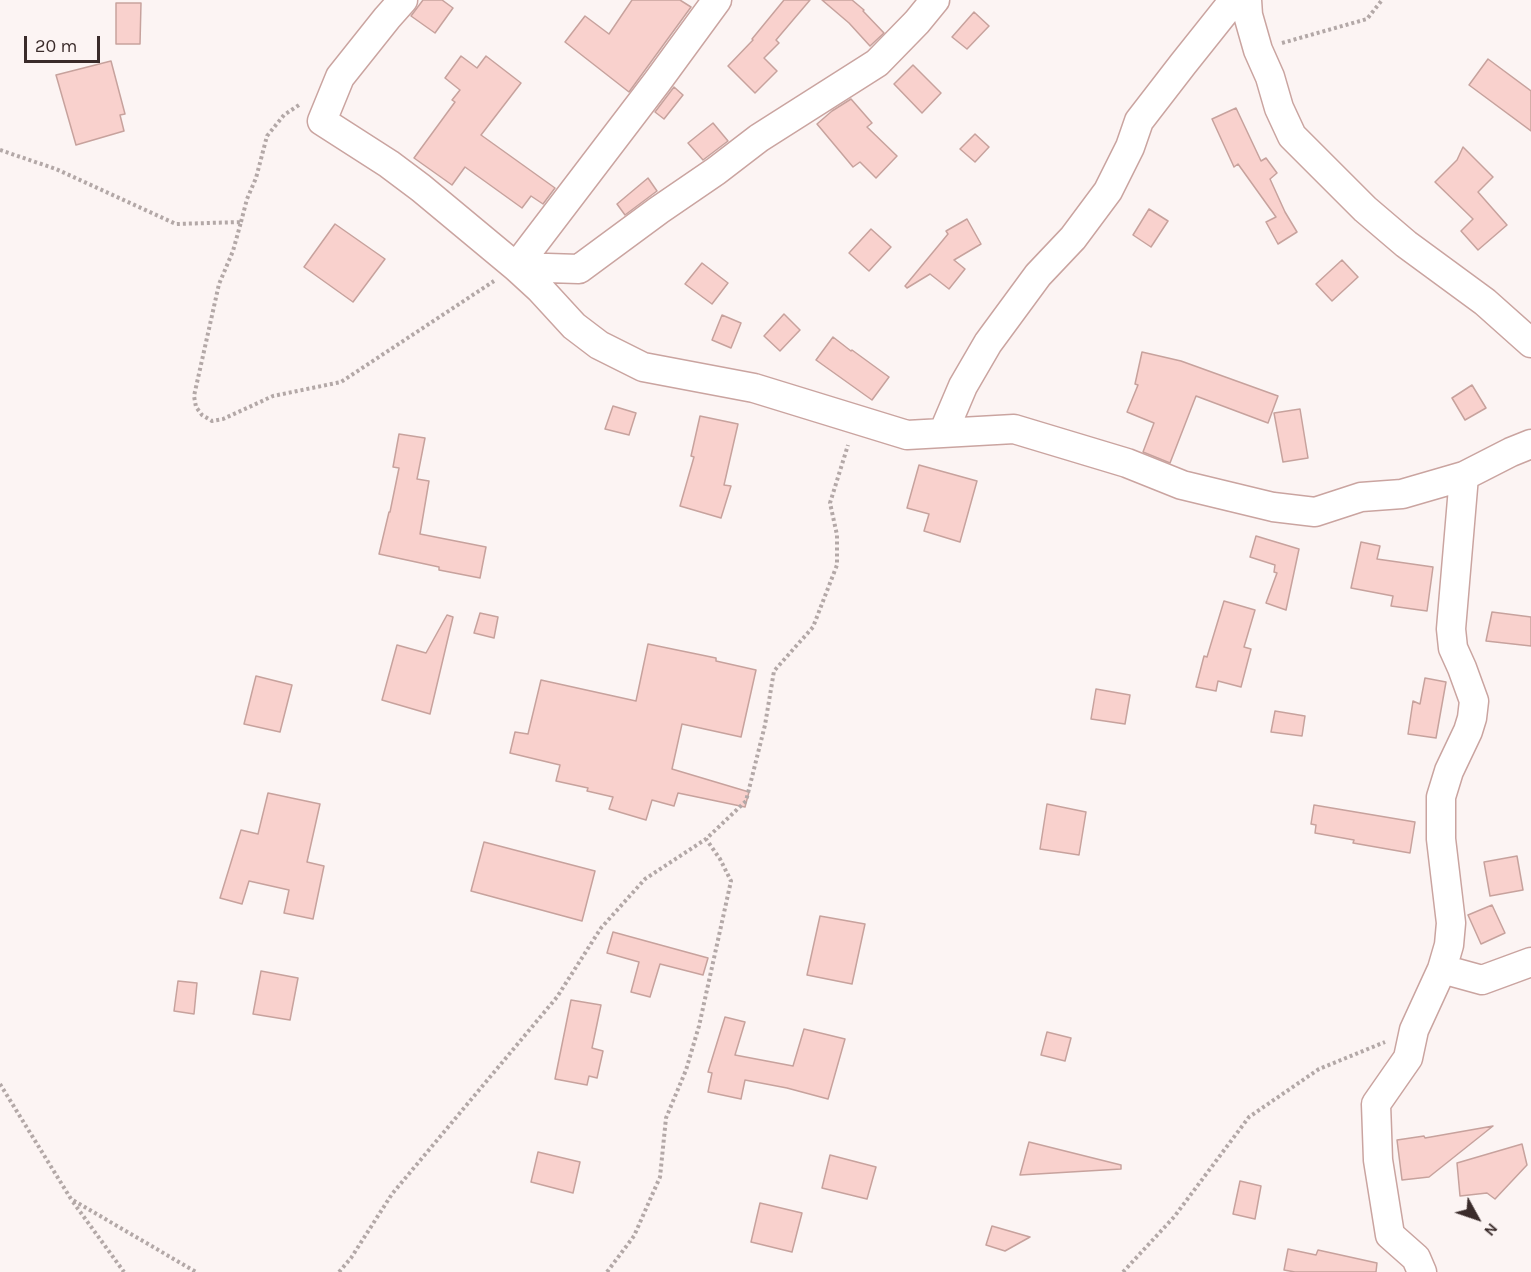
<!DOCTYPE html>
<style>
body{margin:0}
#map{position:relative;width:1531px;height:1272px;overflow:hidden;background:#fcf4f3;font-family:Karla,sans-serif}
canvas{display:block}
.north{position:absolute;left:1447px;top:1188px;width:60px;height:60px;-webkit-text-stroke:4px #fcf4f3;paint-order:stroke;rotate:130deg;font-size:16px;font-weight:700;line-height:24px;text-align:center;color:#3a2b2a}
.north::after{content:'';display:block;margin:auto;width:21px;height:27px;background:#3a2b2a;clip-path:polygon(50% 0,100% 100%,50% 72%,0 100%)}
.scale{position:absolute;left:24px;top:36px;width:76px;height:27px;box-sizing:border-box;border:3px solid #3a2b2a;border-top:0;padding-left:8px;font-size:18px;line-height:21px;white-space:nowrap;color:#3a2b2a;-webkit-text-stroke:4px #fcf4f3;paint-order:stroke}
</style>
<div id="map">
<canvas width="1531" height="1272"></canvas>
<div class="north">N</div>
<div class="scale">20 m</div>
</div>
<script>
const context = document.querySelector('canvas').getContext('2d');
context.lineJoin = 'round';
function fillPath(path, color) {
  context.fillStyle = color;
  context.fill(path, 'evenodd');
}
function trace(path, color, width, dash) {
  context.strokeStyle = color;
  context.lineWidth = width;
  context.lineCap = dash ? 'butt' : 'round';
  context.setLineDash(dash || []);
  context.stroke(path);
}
const building = new Path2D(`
 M 423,0 L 442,0 L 453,8 L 435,33 L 411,16 Z
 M 632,0 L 680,0 L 691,7 L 629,92 L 565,42 L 585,16 L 609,34 Z
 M 784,0 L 810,0 L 776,40 L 779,43 L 764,58 L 777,71 L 755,93 L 728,66 L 753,40 L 752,39 Z
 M 822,0 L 852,0 L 864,10 L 863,11 L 884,33 L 870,46 L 849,23 Z
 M 116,3 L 141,3 L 140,44 L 116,44 Z
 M 974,12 L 989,26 L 967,49 L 952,37 Z
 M 461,56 L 477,68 L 486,56 L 521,83 L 481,135 L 555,188 L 543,204 L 531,196 L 522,208 L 465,167 L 452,185 L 414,158 L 455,102 L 452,100 L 460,90 L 445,78 Z
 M 1488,59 L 1531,91 L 1531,131 L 1469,85 Z
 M 111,61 L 125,114 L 120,115 L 124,131 L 76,145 L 56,75 Z
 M 913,65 L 941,93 L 922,113 L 894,84 Z
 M 674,87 L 683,95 L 664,119 L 655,112 Z
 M 851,99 L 872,123 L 867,127 L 897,156 L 876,178 L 860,162 L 853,167 L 817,124 L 832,111 Z
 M 1236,108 L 1261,161 L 1266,158 L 1277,173 L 1270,179 L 1285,212 L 1297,232 L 1278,244 L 1266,222 L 1276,217 L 1238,164 L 1234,167 L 1212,119 Z
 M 713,123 L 728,141 L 703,160 L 688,143 Z
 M 975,134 L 989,147 L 975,162 L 960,149 Z
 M 1463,147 L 1493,177 L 1478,192 L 1507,225 L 1478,250 L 1461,231 L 1473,219 L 1435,182 L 1457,160 Z
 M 648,178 L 657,191 L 625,215 L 617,204 Z
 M 1149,209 L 1168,221 L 1151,247 L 1133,235 Z
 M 967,219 L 981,244 L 954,260 L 965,269 L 949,289 L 930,274 L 907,288 L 905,286 L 948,234 L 946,231 Z
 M 335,224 L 385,259 L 353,302 L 304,267 Z
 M 871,229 L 891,247 L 869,271 L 849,253 Z
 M 1342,260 L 1358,277 L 1332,301 L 1316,284 Z
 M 702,263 L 728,283 L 712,304 L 685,284 Z
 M 784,314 L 800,330 L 780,351 L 764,336 Z
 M 722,315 L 741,323 L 731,348 L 712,340 Z
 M 833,337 L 851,351 L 852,350 L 889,377 L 872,400 L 816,360 Z
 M 1142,352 L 1181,361 L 1278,396 L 1268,423 L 1196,396 L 1170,463 L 1143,452 L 1154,423 L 1127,412 L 1138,385 L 1135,384 Z
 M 1472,385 L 1486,408 L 1465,420 L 1452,398 Z
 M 613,406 L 636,413 L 629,435 L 605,429 Z
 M 1300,409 L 1308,458 L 1283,462 L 1274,413 Z
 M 700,416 L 738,424 L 724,485 L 731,486 L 721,518 L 680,506 L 694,457 L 691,456 Z
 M 399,434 L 425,438 L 417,479 L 429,481 L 420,534 L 486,547 L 480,578 L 439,570 L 439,567 L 379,554 L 389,512 L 390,512 L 399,468 L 393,467 Z
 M 919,465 L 977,481 L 960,542 L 924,531 L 929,514 L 907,508 Z
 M 1256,536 L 1299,549 L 1286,610 L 1266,603 L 1277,573 L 1274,572 L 1275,565 L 1250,557 Z
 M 1361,542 L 1380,546 L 1377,559 L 1433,567 L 1427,611 L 1391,606 L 1393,596 L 1351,588 Z
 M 1224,601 L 1255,610 L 1244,647 L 1251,649 L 1241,687 L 1218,681 L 1216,691 L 1196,687 L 1204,656 L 1207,657 Z
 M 1492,612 L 1531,617 L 1531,646 L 1486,641 Z
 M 480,613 L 498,617 L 494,638 L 474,633 Z
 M 447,615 L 453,617 L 430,714 L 382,700 L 397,645 L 426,653 Z
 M 648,644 L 716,658 L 716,661 L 756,670 L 741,737 L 682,724 L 672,769 L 749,792 L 745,807 L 678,793 L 674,806 L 652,800 L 646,820 L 609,809 L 613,797 L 587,791 L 588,788 L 556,781 L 560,765 L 510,753 L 515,732 L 528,734 L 541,680 L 636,701 Z
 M 256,676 L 292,685 L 280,732 L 244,724 Z
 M 1425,678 L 1446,682 L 1436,738 L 1408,734 L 1413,701 L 1420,704 Z
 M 1096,689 L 1130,695 L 1125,724 L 1091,719 Z
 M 1275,711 L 1305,716 L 1302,736 L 1271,732 Z
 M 268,793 L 320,804 L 307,862 L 324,866 L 313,919 L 284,913 L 289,890 L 249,881 L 242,904 L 220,898 L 241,830 L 258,834 Z
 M 1047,804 L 1086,812 L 1079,855 L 1040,849 Z
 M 1314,805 L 1415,822 L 1410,853 L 1353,843 L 1354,840 L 1315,833 L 1316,825 L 1311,824 Z
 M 484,842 L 595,871 L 582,921 L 471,891 Z
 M 1517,856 L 1523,890 L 1490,896 L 1484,862 Z
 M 1492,905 L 1505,933 L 1481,944 L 1468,915 Z
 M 820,916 L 865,924 L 852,984 L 807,975 Z
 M 613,932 L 708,958 L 703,975 L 660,964 L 650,997 L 631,992 L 639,962 L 607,953 Z
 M 261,971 L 298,978 L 290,1020 L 253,1014 Z
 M 178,981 L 197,983 L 194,1014 L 174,1011 Z
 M 571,1000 L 601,1005 L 592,1048 L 603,1051 L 597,1078 L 589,1076 L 587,1085 L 555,1079 Z
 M 725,1017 L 745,1022 L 735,1055 L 793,1066 L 804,1029 L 845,1039 L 828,1099 L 787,1088 L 745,1080 L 741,1099 L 708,1092 L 712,1073 L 708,1072 Z
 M 1047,1032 L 1071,1038 L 1065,1061 L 1041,1055 Z
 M 1493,1126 L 1429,1177 L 1402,1180 L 1397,1140 L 1424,1136 L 1425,1138 Z
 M 1029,1142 L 1121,1165 L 1121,1169 L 1020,1175 Z
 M 1522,1144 L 1527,1165 L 1495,1199 L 1487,1193 L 1460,1196 L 1457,1163 Z
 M 538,1152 L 580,1162 L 573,1193 L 531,1182 Z
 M 830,1155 L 876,1167 L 867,1199 L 822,1188 Z
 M 1240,1181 L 1261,1186 L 1255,1219 L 1233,1214 Z
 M 760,1203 L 802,1213 L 792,1252 L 751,1242 Z
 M 992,1226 L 1030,1237 L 1005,1251 L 986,1245 Z
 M 1288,1249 L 1316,1255 L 1318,1250 L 1377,1263 L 1376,1272 L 1295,1272 L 1284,1270 Z`);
const path = new Path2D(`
 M 1282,43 L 1367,19 L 1382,0
 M 0,150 L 56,169 L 176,224 L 241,222 L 233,251 L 219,284 L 194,396 L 196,407 L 202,415 L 212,421 L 223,419 L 273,396 L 341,382 L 494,281
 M 241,222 L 247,199 L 256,178 L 267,136 L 284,115 L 299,105
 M 0,1084 L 71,1199 L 196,1272
 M 73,1202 L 124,1272
 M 339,1272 L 351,1258 L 392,1194 L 557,997 L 601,928 L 645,879 L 706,839 L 746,801 L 765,725 L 774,671 L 813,627 L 837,565 L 837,535 L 830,503 L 848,445
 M 607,1272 L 634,1236 L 660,1177 L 666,1118 L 686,1070 L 699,1026 L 731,881 L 720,859 L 706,839
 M 1123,1272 L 1174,1217 L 1249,1117 L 1319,1069 L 1385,1042`);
const street = new Path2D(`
 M 403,0 L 387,18 L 340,77 L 322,121 L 389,164 L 421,188 L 516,267 L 540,289 L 574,326 L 599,345 L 643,367 L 754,388 L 907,435 L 1014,429 L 1127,463 L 1182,485 L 1273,507 L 1315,512 L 1361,497 L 1402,494 L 1464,476 L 1511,452 L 1531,444
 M 1247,0 L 1248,15 L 1258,50 L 1270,77 L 1279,108 L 1292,136 L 1365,209 L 1406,244 L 1485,302 L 1531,343
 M 516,267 L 579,269 L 659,210 L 716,171 L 759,138 L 877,63 L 917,22 L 935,0
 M 516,267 L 657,82 L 717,0
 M 943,433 L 963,386 L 988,343 L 1038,275 L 1073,238 L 1108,191 L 1130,147 L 1139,121 L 1183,64 L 1234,0
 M 1442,969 L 1482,980 L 1531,962
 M 1422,1272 L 1416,1258 L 1390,1235 L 1378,1160 L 1376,1104 L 1408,1058 L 1414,1030 L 1442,969 L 1449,945 L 1451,923 L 1441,839 L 1441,797 L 1449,771 L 1468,731 L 1472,718 L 1474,701 L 1462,668 L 1453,648 L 1451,629 L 1464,476`);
fillPath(building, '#f9d1cd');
trace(building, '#c7a29d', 1.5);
trace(street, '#caa4a0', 31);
trace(path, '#b3a8a7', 4, [3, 3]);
trace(street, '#fff', 28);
</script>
